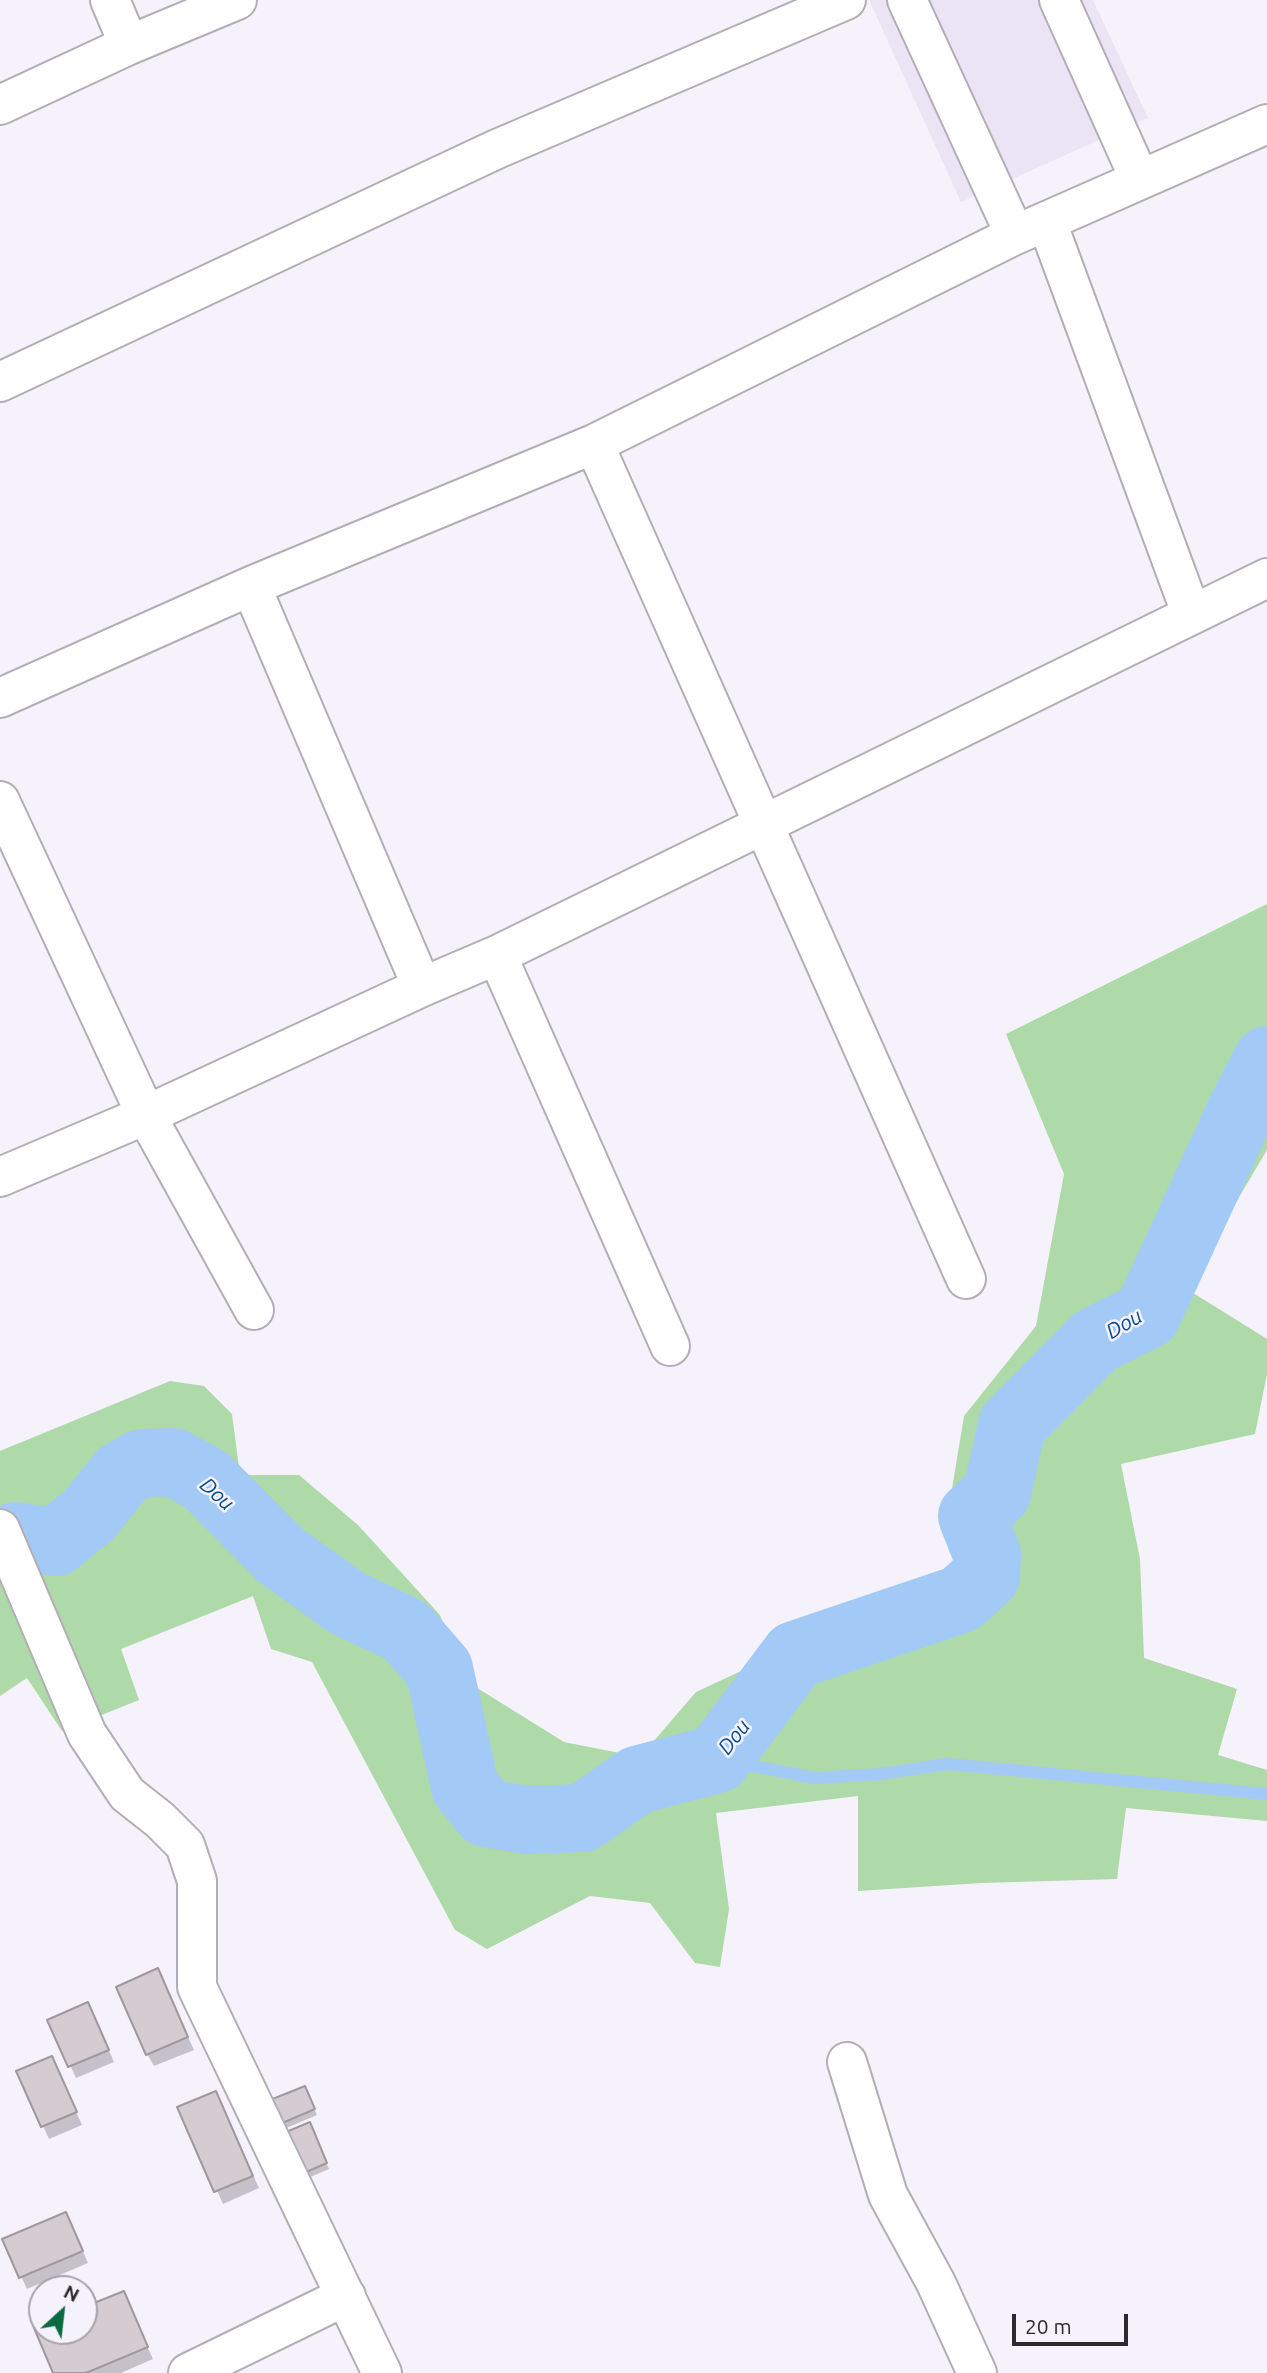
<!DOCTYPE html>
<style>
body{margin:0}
#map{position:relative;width:1267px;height:2373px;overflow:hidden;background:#f6f2fb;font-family:Ubuntu,sans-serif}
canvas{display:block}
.north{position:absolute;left:28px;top:2275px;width:70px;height:70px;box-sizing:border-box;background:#f6f2fb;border:2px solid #a5a2a9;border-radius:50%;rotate:27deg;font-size:19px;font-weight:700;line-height:28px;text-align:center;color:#2c2a2e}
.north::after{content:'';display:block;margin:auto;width:24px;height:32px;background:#0a6b40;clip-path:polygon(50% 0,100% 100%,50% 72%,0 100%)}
.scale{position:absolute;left:1012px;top:2314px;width:116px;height:32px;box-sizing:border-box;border:4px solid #2c2a2e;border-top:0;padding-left:9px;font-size:21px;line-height:24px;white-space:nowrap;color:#2c2a2e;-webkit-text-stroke:5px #f6f2fb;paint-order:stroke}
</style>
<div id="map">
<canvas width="1267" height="2373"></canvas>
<div class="north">N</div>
<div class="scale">20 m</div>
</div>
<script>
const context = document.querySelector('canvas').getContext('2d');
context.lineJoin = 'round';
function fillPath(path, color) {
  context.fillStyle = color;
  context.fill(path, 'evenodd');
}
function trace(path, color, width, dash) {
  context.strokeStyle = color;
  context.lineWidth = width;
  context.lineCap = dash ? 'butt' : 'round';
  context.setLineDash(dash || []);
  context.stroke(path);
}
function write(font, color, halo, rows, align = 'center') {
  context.font = font + ' Ubuntu,sans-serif';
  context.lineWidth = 5;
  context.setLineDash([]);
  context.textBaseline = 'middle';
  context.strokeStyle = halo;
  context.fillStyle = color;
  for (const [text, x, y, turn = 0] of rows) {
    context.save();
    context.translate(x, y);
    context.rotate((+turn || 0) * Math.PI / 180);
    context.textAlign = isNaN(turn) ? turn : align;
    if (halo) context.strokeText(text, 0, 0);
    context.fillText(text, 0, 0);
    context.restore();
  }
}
const built = new Path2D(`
 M 869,0 L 1093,0 L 1148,118 L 961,202 Z`);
const green = new Path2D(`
 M 1267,904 L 1267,1150 L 1225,1221 L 1205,1215 L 1174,1281 L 1267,1339 L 1267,1374 L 1255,1434 L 1121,1464 L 1140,1559 L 1144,1658 L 1237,1689 L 1218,1755 L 1267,1770 L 1267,1821 L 1126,1808 L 1117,1879 L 982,1883 L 858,1891 L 858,1796 L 716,1813 L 729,1909 L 720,1967 L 695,1963 L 650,1903 L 590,1896 L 487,1949 L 455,1930 L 312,1662 L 271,1649 L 253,1596 L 121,1649 L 139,1700 L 62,1731 L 27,1678 L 0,1696 L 0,1451 L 170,1381 L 204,1386 L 232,1414 L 240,1475 L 299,1475 L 358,1525 L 440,1615 L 466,1681 L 564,1742 L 640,1757 L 696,1692 L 975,1562 L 952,1489 L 964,1416 L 1036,1326 L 1064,1174 L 1006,1034 Z`);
const shadow = new Path2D(`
 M 157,1970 L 194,2050 L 154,2066 L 147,2054 Z
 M 88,2004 L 114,2062 L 76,2078 L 50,2021 Z
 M 52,2058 L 82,2125 L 49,2139 L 19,2072 Z
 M 216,2093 L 259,2188 L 223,2204 L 180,2108 Z
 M 307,2093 L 317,2115 L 284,2129 L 281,2123 Z
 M 312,2130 L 329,2169 L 308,2178 L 305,2172 Z
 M 72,2226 L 88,2263 L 27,2289 L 4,2240 Z
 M 123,2293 L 153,2359 L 121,2373 L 55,2373 L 37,2329 L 42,2327 L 42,2331 L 84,2331 L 84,2309 Z`);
const stream = new Path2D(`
 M 717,1759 L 815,1778 L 881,1774 L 947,1764 L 1267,1794`);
const river = new Path2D(`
 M 0,1545 L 16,1536 L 56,1542 L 89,1515 L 122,1474 L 142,1463 L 173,1462 L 206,1480 L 280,1555 L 347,1603 L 406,1631 L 439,1669 L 465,1787 L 486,1813 L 526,1820 L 583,1818 L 637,1780 L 717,1759 L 795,1655 L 961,1599 L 986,1576 L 987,1554 L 972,1516 L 997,1493 L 1012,1425 L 1095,1341 L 1147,1315 L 1240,1113 L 1267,1060`);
const building = new Path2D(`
 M 158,1968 L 188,2037 L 146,2055 L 116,1987 Z
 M 88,2002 L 109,2050 L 68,2067 L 47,2020 Z
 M 52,2056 L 77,2112 L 41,2127 L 16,2071 Z
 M 305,2086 L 315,2109 L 280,2124 L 270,2100 Z
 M 216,2091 L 253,2176 L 214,2192 L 177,2107 Z
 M 310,2122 L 327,2163 L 304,2173 L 286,2132 Z
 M 66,2212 L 83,2251 L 19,2278 L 2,2239 Z
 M 124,2291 L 148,2347 L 86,2373 L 53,2373 L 34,2328 L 42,2325 L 42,2331 L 84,2331 L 84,2307 Z`);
const minor = new Path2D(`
 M 110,0 L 129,45
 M 907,0 L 1015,235
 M 1059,0 L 1140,180
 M 0,105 L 129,45 L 237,0
 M 1047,222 L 1191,613
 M 0,382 L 497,149 L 846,0
 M 594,444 L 966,1279
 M 251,586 L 422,987
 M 0,698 L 251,586 L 594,444 L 1015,235 L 1267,124
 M 0,801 L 146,1115 L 254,1310
 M 497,955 L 670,1346
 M 0,1177 L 146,1115 L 422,987 L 497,955 L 1267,578
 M 0,1529 L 87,1734 L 127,1794 L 160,1820 L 185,1845 L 197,1881 L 197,1987 L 382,2373
 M 847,2062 L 888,2195 L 936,2283 L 977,2373
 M 188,2373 L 346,2296`);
const waterNames = [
 ["Dou",1124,1324,-30],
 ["Dou",217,1494,42],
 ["Dou",734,1737,-52]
];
fillPath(built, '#ebe4f4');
fillPath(green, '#aed9a8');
fillPath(shadow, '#0003');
trace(stream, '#a3caf6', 12);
trace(river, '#a3caf6', 68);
fillPath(building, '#d5ccd2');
trace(building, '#a0989e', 2);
trace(minor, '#b2aeb6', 42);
trace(minor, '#fff', 38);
write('italic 21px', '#064e8e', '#f6f2fb', waterNames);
</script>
